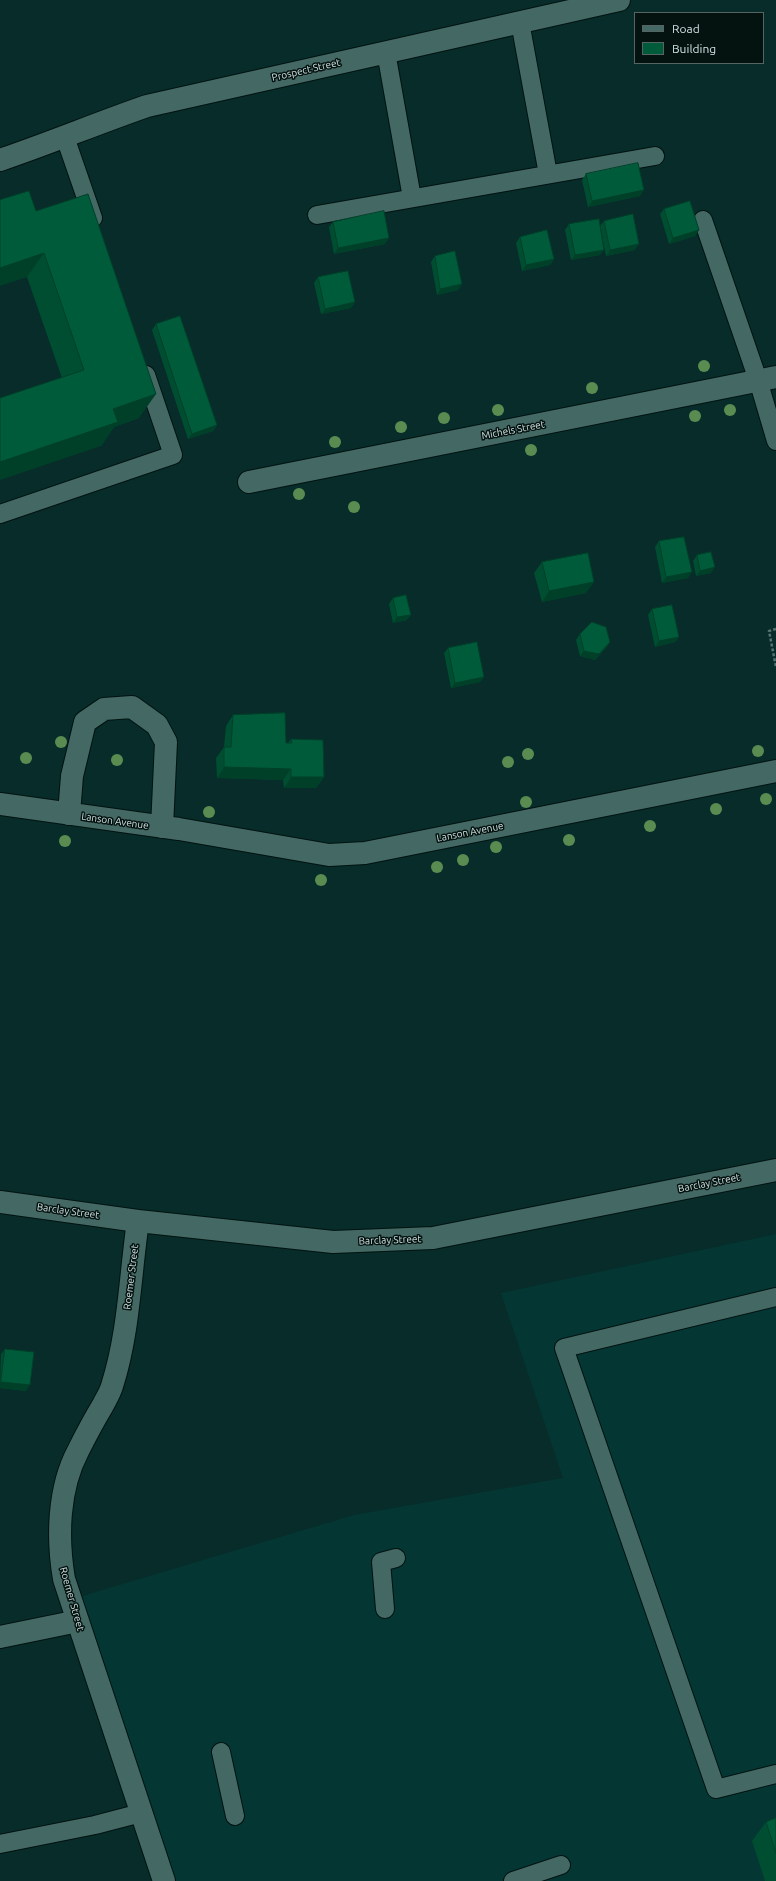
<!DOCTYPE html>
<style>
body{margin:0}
#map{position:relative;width:776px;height:1881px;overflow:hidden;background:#072c29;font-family:Ubuntu,sans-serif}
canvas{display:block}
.legend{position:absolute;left:634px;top:12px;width:130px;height:52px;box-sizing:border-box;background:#041210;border:1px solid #556563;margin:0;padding:5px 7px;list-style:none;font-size:12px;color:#cfe2e0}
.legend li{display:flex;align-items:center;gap:8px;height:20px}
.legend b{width:20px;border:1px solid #556563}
</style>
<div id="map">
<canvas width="776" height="1881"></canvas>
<ul class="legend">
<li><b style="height:5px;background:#446864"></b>Road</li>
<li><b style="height:11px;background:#005b3a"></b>Building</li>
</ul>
</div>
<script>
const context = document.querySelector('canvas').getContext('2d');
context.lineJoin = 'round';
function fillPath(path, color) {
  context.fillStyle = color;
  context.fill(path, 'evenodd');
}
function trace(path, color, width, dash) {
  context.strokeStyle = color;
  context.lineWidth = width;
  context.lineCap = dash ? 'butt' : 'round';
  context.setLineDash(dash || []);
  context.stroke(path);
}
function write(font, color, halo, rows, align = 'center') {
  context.font = font + ' Ubuntu,sans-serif';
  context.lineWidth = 3;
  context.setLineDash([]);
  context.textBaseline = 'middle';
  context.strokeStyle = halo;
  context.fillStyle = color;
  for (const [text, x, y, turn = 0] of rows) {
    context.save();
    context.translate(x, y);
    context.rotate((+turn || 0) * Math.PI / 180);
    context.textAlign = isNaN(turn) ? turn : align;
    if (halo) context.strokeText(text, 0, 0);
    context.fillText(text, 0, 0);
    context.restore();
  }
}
const built = new Path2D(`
 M 776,1234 L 776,1881 L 173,1881 L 79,1597 L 354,1515 L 563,1478 L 501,1293 Z`);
const path = new Path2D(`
 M 776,629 L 769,631 L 776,667`);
const service = new Path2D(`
 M 520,22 L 548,174
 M 386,52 L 412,198
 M 65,137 L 93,218
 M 317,215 L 655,156
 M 703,220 L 758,380 L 776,441
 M 0,514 L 173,455 L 146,375
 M 776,1297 L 564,1348 L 716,1789 L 776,1774
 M 385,1609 L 381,1562 L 396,1558
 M 221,1752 L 235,1816
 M 0,1844 L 95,1825 L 141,1813
 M 513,1881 L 561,1865`);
const minor = new Path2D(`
 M 0,160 C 50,143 98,123 147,106 L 619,0
 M 249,482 L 776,377
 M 0,804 L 179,829 L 329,855 L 365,853 L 776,771
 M 69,814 L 72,776 L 85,722 L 104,709 L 132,707 L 157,725 L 166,742 L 162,827
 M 0,1202 L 138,1221 L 333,1242 L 433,1238 L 776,1170
 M 138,1221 C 130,1276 129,1333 112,1386 C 110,1393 106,1399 103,1405 C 94,1420 86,1435 78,1451 C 58,1489 57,1538 64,1579 L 164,1881
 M 0,1637 L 78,1621`);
const trees = [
 [704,366],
 [592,388],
 [498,410],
 [730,410],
 [695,416],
 [444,418],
 [401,427],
 [335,442],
 [531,450],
 [299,494],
 [354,507],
 [61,742],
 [758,751],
 [528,754],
 [26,758],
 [117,760],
 [508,762],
 [766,799],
 [526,802],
 [716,809],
 [209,812],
 [650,826],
 [569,840],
 [65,841],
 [496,847],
 [463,860],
 [437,867],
 [321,880]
];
const wall = new Path2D(`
 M 586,174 L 640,196 L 588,207 L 582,180 Z
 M 664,209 L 699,230 L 695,236 L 669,244 L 660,214 Z
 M 36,211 L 139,418 L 114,427 L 101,446 L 62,378 L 27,277 Z
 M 604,221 L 635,250 L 606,256 L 600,226 Z
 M 333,222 L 385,244 L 334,254 L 329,227 Z
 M 569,224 L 600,255 L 571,260 L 565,230 Z
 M 520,237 L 554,259 L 550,265 L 522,271 L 516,243 Z
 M 435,256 L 462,284 L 458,290 L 437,295 L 431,262 Z
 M 318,277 L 355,302 L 351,308 L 321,314 L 314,283 Z
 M 156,324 L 217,425 L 213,431 L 188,439 L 152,330 Z
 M 659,541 L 688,578 L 662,583 L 655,547 Z
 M 697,555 L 711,573 L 696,576 L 693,561 Z
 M 542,562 L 586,593 L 542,602 L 534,573 Z
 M 393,598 L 407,620 L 393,623 L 389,604 Z
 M 652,609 L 679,637 L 675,642 L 655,647 L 648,615 Z
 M 580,634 L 610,642 L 606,648 L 595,660 L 580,656 L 576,640 Z
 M 448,648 L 484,677 L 480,682 L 451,688 L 444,653 Z
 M 233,715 L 286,743 L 288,743 L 291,739 L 324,777 L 316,788 L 284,788 L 283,780 L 217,778 L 216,758 L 224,747 L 226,726 Z
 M 5,1349 L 26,1391 L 0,1388 L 1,1354 Z
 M 776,1818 L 776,1881 L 765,1881 L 752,1841 L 766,1822 Z`);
const shadedWall = new Path2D(`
 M 644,190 L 640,196 L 588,207 L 592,201 Z
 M 699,230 L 695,236 L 669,244 L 673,238 Z
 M 389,238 L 385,244 L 334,254 L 338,248 Z
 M 639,244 L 635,250 L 606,256 L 610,250 Z
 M 604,250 L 600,255 L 571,260 L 575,255 Z
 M 44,253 L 27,277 L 0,286 L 0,268 Z
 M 554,259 L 550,265 L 522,271 L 526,265 Z
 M 462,284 L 458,290 L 437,295 L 440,289 Z
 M 355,302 L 351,308 L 321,314 L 325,309 Z
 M 156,394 L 139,418 L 114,427 L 101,446 L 0,480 L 0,462 L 113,409 Z
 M 217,425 L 213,431 L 188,439 L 192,434 Z
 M 715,567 L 711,573 L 696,576 L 700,571 Z
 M 692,572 L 688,578 L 662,583 L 666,577 Z
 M 594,582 L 586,593 L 542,602 L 549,591 Z
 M 411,615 L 407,620 L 393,623 L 397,617 Z
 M 679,637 L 675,642 L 655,647 L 659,641 Z
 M 610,642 L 606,648 L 595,660 L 580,656 L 584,651 Z
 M 484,677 L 480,682 L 451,688 L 455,683 Z
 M 224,767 L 291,769 L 283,780 L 217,778 Z
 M 291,777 L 324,777 L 316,788 L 284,788 Z
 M 1,1382 L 30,1385 L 26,1391 L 0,1388 L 0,1384 Z`);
const building = new Path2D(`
 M 638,163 L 644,190 L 592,201 L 586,174 Z
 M 29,191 L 36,211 L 88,194 L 156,394 L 113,409 L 118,422 L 0,462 L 0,398 L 84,370 L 44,253 L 0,268 L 0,200 Z
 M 690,201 L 699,230 L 673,238 L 664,209 Z
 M 384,211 L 389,238 L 338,248 L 333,222 Z
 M 633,214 L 639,244 L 610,250 L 604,221 Z
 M 599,219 L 604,250 L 575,255 L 569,224 Z
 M 547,230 L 554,259 L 526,265 L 520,237 Z
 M 455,251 L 462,284 L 440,289 L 435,256 Z
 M 348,271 L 355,302 L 325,309 L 318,277 Z
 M 180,316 L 217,425 L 192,434 L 156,324 Z
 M 684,537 L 692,572 L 666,577 L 659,541 Z
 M 711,552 L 715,567 L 700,571 L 697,555 Z
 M 588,553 L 594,582 L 549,591 L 542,562 Z
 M 406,595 L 411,615 L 397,617 L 393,598 Z
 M 672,605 L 679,637 L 659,641 L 652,609 Z
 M 592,622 L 606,627 L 610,642 L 599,654 L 584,651 L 580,634 Z
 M 477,642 L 484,677 L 455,683 L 448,648 Z
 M 285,713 L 286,743 L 292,743 L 291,739 L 323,740 L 324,777 L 291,777 L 291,769 L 224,767 L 224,747 L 231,747 L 233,715 Z
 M 5,1349 L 34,1352 L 30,1385 L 1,1382 Z
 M 776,1818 L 776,1853 L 766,1822 Z`);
const streetNames = [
 ["Prospect Street",306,70,-13],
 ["Michels Street",513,430,-11],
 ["Lanson Avenue",115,821,8],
 ["Lanson Avenue",470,832,-11],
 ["Barclay Street",709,1183,-11],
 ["Barclay Street",68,1211,8],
 ["Barclay Street",390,1240,-2],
 ["Roemer Street",131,1277,-83],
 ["Roemer Street",72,1599,74]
];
fillPath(built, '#043633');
trace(service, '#001311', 20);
trace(minor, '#001311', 24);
trace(path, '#577472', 2.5, [3, 2]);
trace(service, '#446864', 18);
trace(minor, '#446864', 22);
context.fillStyle = '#5a8c52';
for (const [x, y] of trees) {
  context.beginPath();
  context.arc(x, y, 6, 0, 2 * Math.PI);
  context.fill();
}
fillPath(wall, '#004e32');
fillPath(shadedWall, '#004029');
fillPath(building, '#005b3a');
trace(building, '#004029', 1);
write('10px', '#cfe2e0', '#041210', streetNames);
</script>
